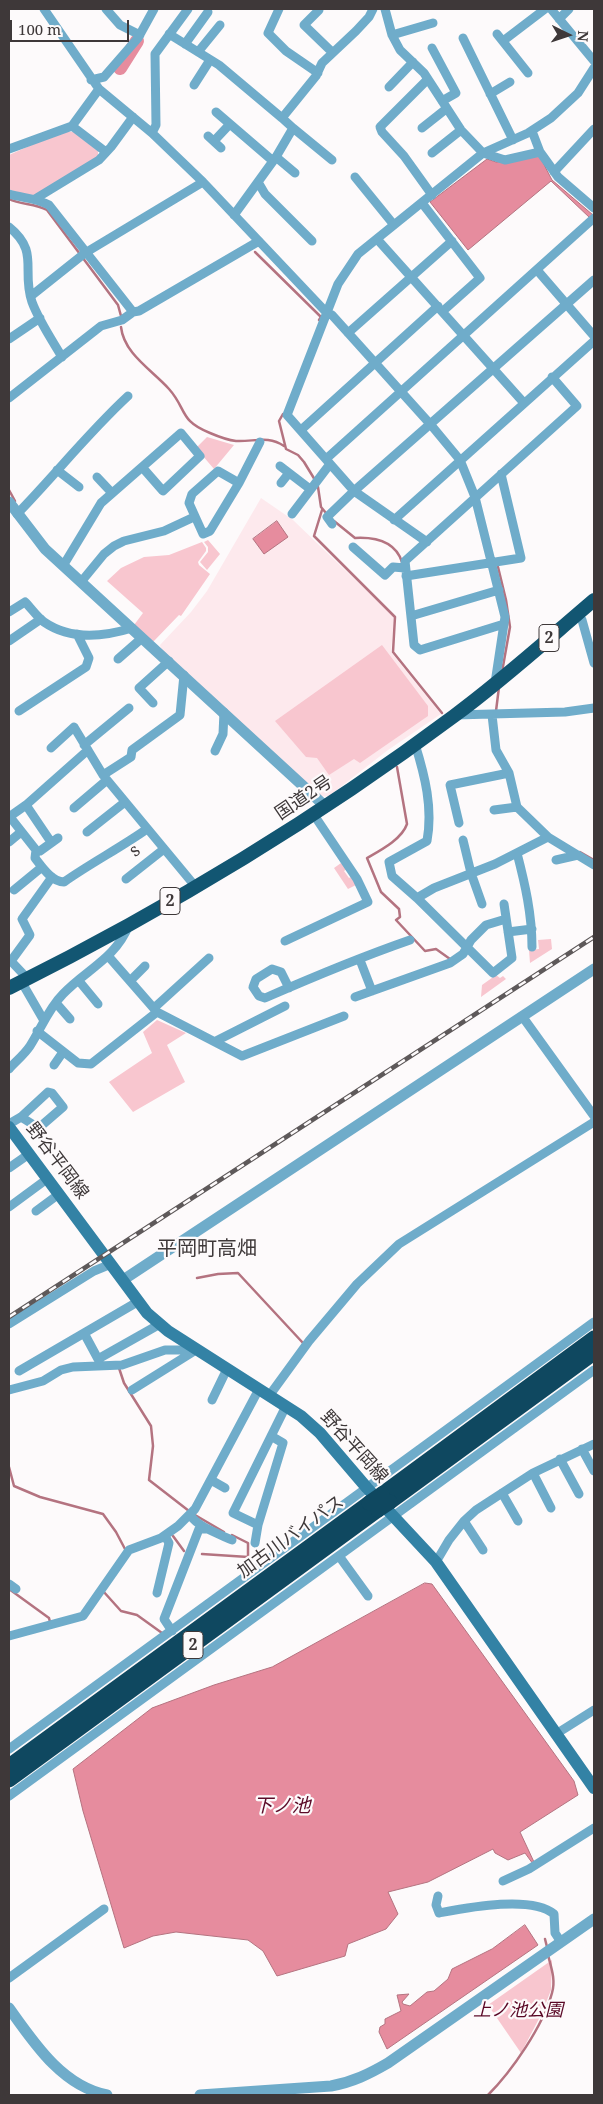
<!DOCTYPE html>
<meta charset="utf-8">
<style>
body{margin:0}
#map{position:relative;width:603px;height:2104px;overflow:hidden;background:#fdfafb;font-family:"Noto Serif",serif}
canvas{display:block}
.frame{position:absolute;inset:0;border:10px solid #3e3839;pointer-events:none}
.north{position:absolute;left:543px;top:10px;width:50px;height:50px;-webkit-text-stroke:4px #fdfafb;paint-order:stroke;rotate:94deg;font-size:14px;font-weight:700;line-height:20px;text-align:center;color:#3e3839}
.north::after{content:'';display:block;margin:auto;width:18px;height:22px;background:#3e3839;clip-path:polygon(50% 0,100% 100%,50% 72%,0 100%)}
.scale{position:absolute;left:10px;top:20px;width:119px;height:22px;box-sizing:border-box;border:2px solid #3e3839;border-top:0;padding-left:6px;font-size:15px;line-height:18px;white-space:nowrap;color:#3e3839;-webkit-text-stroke:4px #fdfafb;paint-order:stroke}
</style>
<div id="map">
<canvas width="603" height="2104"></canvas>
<div class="frame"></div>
<div class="north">N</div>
<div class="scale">100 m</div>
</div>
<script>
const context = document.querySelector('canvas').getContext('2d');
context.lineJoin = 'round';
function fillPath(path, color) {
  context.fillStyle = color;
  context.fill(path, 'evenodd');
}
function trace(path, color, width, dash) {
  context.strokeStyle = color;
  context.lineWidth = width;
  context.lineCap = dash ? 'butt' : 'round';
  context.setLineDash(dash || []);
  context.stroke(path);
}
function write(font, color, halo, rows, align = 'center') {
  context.font = font + ' "Noto Serif","Noto Sans JP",serif';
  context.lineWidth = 4.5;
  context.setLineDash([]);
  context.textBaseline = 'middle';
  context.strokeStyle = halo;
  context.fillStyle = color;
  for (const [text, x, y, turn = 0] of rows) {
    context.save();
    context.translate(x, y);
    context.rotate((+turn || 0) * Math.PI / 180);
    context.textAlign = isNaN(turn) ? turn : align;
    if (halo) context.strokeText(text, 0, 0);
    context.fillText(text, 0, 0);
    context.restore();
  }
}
const built = new Path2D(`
 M 261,498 L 293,520 L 394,617 L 391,652 L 441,714 L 388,750 L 329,796 L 320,797 L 161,649 L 160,645 L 191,612 L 207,591 Z`);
const green = new Path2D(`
 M 63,131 L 74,132 L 98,151 L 98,158 L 33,196 L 19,194 L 9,189 L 9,155 Z
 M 207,437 L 234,445 L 214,469 L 196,448 Z
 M 208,540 L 220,554 L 207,570 L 200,562 L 208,552 L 208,547 L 204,542 Z
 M 202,542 L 206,548 L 206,551 L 198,562 L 199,565 L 210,574 L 181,616 L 179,615 L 153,642 L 134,625 L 143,613 L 107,581 L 121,568 L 144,557 L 169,555 Z
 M 382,645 L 428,706 L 428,716 L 360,763 L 354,759 L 329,775 L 317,758 L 306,757 L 275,721 Z
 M 341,863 L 347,869 L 344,871 L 349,878 L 351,877 L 356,885 L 348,889 L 334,868 Z
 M 551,939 L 552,949 L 530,963 L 529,950 L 539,949 L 538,940 Z
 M 496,975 L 500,978 L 503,976 L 506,979 L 481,997 L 482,985 Z
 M 157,1020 L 186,1033 L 167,1045 L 185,1082 L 133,1112 L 109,1082 L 152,1053 L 143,1032 Z
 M 552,1960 L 551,1990 L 542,2013 L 521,2053 L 488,2005 Z`);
const water = new Path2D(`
 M 539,155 L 552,180 L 593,215 L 590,218 L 551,181 L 468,250 L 430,202 L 487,159 L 496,162 Z
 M 277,521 L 288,537 L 264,554 L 253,539 Z
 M 425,1583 L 432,1584 L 574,1781 L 578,1795 L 520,1832 L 534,1862 L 533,1864 L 525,1853 L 508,1860 L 495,1853 L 493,1849 L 428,1882 L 388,1892 L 398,1914 L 386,1929 L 348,1944 L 345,1956 L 277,1976 L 263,1951 L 248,1940 L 176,1932 L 153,1936 L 124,1948 L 83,1811 L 73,1769 L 152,1708 L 214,1685 L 272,1667 Z
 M 525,1925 L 538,1945 L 387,2049 L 379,2032 L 380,2027 L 385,2024 L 385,2019 L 401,2011 L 397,1995 L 409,1994 L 402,2002 L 403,2004 L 410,2006 L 427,1992 L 434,1991 L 448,1979 L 452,1969 L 492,1949 Z`);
const stream = new Path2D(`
 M 9,199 C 21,205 35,203 47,210 L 118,305 L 121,316
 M 255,252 L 321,317 L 319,320
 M 121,327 C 124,354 152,370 169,389 C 187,409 179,421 210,433 C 217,436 227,440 236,441 C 254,442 268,435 284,446
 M 283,414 L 279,421 L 286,449 L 298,455 L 304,462 L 315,480
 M 318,487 L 321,507 L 326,513
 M 9,490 L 15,501
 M 322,510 L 314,536 L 395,617 L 393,652 L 442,713
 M 334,521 L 355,538 C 374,537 395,541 402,562
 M 498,567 L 506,600 L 510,627 L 502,672
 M 496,711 L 499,687
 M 397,767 L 407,824 C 402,839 381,850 367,858 L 381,892 L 399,909 L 400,917 L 396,920 L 425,951 L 436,949 L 450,959
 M 580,852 L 594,860
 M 197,1278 L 218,1274 L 238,1273 L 303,1343
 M 119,1368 L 124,1383 L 151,1426 L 153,1446 L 149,1480 L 189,1511
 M 9,1467 L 14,1486 L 40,1497 L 103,1514 L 116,1532 L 125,1549
 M 195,1515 L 224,1532
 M 232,1535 L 248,1543 L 248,1557
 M 173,1536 L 184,1551
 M 202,1554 L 248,1557
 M 247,1570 L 247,1560
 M 9,1589 L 49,1618 L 50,1622
 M 103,1591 L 121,1611 L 137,1615 L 162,1633
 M 545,1939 L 547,1947
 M 488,2095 C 512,2071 543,2026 552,1993 C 556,1980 551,1967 548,1955`);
const river = new Path2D(`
 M 120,68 L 137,41`);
const minor = new Path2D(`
 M 44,9 L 99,89 L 152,133 L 203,182 L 326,312 L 332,315 L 431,425 L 460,460 L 475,497 L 505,617 L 495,683
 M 106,9 L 120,25 L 140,35
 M 279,9 L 268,33 L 286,51 L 318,73
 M 385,9 L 392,35 L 400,50 L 424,73 L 461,130 L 483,153 L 505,160 L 540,152 L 558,177 L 594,208
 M 551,9 L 594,61
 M 319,10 L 304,25 L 332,52
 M 559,19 L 569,9
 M 169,34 L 219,65 L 282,118
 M 497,34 L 528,73
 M 392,35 L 433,23
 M 463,38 L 513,140
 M 503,41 L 545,9
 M 185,44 L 208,12
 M 432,48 L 456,93 L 442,101
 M 198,52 L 220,25
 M 428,79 L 380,127 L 382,132 L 404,156 L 432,195
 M 91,80 L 104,77 L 138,38 L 154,9
 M 194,85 L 210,60
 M 389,87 L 413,62
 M 490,94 L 510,82
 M 216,112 L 273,161
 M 72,126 L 106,152
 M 293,128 L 332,160
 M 422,128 L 446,109
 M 532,131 L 540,152
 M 152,133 L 156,125 L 155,54 L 188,9
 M 208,136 L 221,148
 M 214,141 L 229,125
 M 9,149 L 72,126 L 99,89
 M 432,153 L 461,130
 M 276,157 L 295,173
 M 554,172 L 594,129
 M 355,177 L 394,225
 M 258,182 L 265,194 L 312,241
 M 9,194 C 22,198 36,198 49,205 L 133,312
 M 35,199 L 99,160 L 111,147 L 133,117
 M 422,203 L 480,278 L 443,311
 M 234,215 L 276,157 L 293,128 L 282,118 L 316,76 L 322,63 L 356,31 L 369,17 L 373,9
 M 9,227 C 40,252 21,270 32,302 C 39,321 52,340 62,357
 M 377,239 L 524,403
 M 537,270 L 594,336
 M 31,296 L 85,253 L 203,182
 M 348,333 L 452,241
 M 9,339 L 40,318
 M 9,398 L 101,326 L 122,320 L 133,312 L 139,311 L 259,241
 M 301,430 L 438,306
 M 326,459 L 594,218
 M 280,466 L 310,489
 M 57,470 L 79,487
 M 218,471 L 239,483 L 210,531 L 203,534 L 189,503 L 192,494 Z
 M 97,477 L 112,493
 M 239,483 L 260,442
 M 281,483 L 289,473
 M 17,514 C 55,475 88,433 128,396
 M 292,514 L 330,464
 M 394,520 L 594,341
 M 332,524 L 327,517 L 354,491 L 594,280
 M 427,542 L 354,491 L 287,415 L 338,284 L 358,254 L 483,153 L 528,133 L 551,118 L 578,93 L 594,68
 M 353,547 L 385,575 L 393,567 L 405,568
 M 63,566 L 101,503 L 181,433 L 200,456 L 163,491 L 142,467
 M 406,576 L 521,558 L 501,474
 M 81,582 L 104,554 L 114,546 L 124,541 L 164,531 L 194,517
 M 9,612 L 25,602 C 31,608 37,617 44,622 C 70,640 103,637 132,628
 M 577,614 L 582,620 L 594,663
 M 411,616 L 499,590
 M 504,624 L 420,650 L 414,645 L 405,561 L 577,406 L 552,377
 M 9,641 L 41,619
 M 118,659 L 142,638
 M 153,703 L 139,688 L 169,661
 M 19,711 L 86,667 L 89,658 L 77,634
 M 455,715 L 565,712 L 594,708
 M 492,715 L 496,750 L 509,773 L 517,807 L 548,837 L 594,865
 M 415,744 C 425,776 433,808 427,841 L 389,862 L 392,876 L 417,898 L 493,973 L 512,958 L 504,904
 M 84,745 L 129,708
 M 51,748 L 74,727 L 103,775 L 195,886
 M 215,751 L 223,734 L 224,712
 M 103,775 L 131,757 L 132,750 L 180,715 L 184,675
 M 26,805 L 51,842
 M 74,808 L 107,780
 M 494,810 L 517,807
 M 9,817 L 26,805 L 88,750
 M 10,817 L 36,850 L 35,858 C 42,867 52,882 64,882 C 91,863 120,848 147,829
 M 459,823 L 450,785 L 509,773
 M 87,832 L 125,802
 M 463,840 L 471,873 L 482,904
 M 9,842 L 21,832
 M 36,850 L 40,851 L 58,838
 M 517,853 C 525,884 532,914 532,947
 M 556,860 L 578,855
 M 126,879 L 164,849
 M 14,890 L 42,867
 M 417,898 L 434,888 L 495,864 L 548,837
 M 508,932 L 532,929
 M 285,941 L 368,902 L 357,879 L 314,815
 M 109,957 L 157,1012 L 242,1056 L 344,1016
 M 9,959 L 27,978
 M 360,960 L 372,991
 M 11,961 L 30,935 L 22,919 L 52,877
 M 21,981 L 43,1019
 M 79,981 L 98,1004
 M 130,981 L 145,966
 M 289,988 L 281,972 L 272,969 L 256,979 L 253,987 L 259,996 L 265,998 C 313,977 361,957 410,940
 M 355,997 L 450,963 L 463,954 L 471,940 L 486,925 L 506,919
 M 56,1003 L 70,1019
 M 154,1008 L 209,958
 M 522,1016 L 594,1116
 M 37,1031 L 78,1063 L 91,1064 L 157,1012
 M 216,1041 L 285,1006
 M 54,1065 L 63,1052
 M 9,1069 C 15,1062 24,1055 30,1046 C 41,1029 48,1009 63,994 C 87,969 115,959 129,925
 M 9,1124 L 21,1117 L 48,1092 L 52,1093 L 63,1107 L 41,1126 L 37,1127 L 21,1117
 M 9,1168 L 29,1154
 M 9,1207 L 47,1179
 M 36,1211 L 59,1194
 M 9,1324 L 94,1271 L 111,1264
 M 84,1333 L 98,1359 L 160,1324
 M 19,1371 L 139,1301
 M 9,1390 L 43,1381 L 61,1370 L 73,1367 L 122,1365 L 165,1350 L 196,1350 L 132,1390
 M 269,1396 L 309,1341 L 357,1284 L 399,1244 L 594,1122
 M 212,1400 L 227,1369
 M 582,1449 L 594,1471
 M 560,1459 L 579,1494
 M 533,1473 L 551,1508
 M 211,1480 L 225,1488
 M 502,1493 L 518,1521
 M 190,1515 C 198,1527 219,1534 232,1540
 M 464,1521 L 483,1550
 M 258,1525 L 233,1513 L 286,1406
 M 255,1543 L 258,1525 L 283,1443 L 271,1436
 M 339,1556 L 368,1596
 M 436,1562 L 449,1540 L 464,1521 L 476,1510 L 533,1473 L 594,1444
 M 9,1584 L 16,1589
 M 157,1593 L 169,1543 L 165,1536
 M 172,1631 L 164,1619 L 199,1529 L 208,1529
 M 9,1636 L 83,1616 L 129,1550 L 161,1538 L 178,1526 L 195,1509 L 259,1389
 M 556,1734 L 594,1710
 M 9,1749 L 594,1322
 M 9,1796 L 594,1370
 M 503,1881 L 529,1869 L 594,1828
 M 438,1896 L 436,1905 L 439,1913 C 466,1908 531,1895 554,1914 L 555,1933 L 561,1942
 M 9,1978 L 104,1909`);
const tertiary = new Path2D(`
 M 9,502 L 45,549 L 326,807
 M 123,1280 L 594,969
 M 9,2008 C 34,2043 62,2086 107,2095
 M 200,2095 L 331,2086 C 353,2082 369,2074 388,2063 L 594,1919`);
const secondary = new Path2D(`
 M 9,1127 L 147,1313 L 168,1331 L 301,1416 L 320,1433 L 367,1488 L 436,1562 L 594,1788`);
const trunk = new Path2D(`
 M 9,988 C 165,910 315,820 454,716 C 503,680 548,639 594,600`);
const motorway = new Path2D(`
 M 382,1494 L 594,1338
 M 390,1502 L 594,1353
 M 9,1766 L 369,1503
 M 9,1780 L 378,1510`);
const rail = new Path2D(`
 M 9,1317 L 594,937`);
const motorwayBridge = new Path2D(`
 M 369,1503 L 382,1494
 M 378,1510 L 390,1502`);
const shields = [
 [549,638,20],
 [170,901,20],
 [193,1645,20]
];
const shieldNames = [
 ["2",549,638],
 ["2",170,901],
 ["2",193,1645]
];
const streetNames = [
 ["国道2号",304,798,-34],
 ["s",135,851,-38],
 ["野谷平岡線",57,1161,53],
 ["野谷平岡線",354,1447,48],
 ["加古川バイパス",291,1537,-36]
];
const parkNames = [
 ["上ノ池公園",518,2011]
];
const waterNames = [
 ["下ノ池",282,1807]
];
const quarterNames = [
 ["平岡町高畑",207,1249]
];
fillPath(built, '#fde9ed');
fillPath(green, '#f8c6cf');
fillPath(water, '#e68c9e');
trace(water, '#b47380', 1);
trace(stream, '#b47380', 2.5);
trace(river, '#e68c9e', 14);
trace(minor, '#6facca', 9);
trace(tertiary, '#6facca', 11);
trace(secondary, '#3382a5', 12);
trace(trunk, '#125672', 14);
trace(motorway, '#0f4860', 15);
trace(rail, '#5e595a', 4.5);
trace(rail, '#fdfafb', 2.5, [8]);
trace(motorwayBridge, '#0f4860', 15);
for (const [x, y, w] of shields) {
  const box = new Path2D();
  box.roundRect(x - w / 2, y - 13.5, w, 27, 4);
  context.fillStyle = '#fdfafb';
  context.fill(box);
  trace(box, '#3e3839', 1);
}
write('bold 16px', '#3e3839', null, shieldNames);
write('18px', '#3e3839', '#fdfafb', streetNames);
write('italic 18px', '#590725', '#fdfafb', parkNames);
write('italic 19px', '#5c0b28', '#fdfafb', waterNames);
write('20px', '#3e3839', '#fdfafb', quarterNames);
</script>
